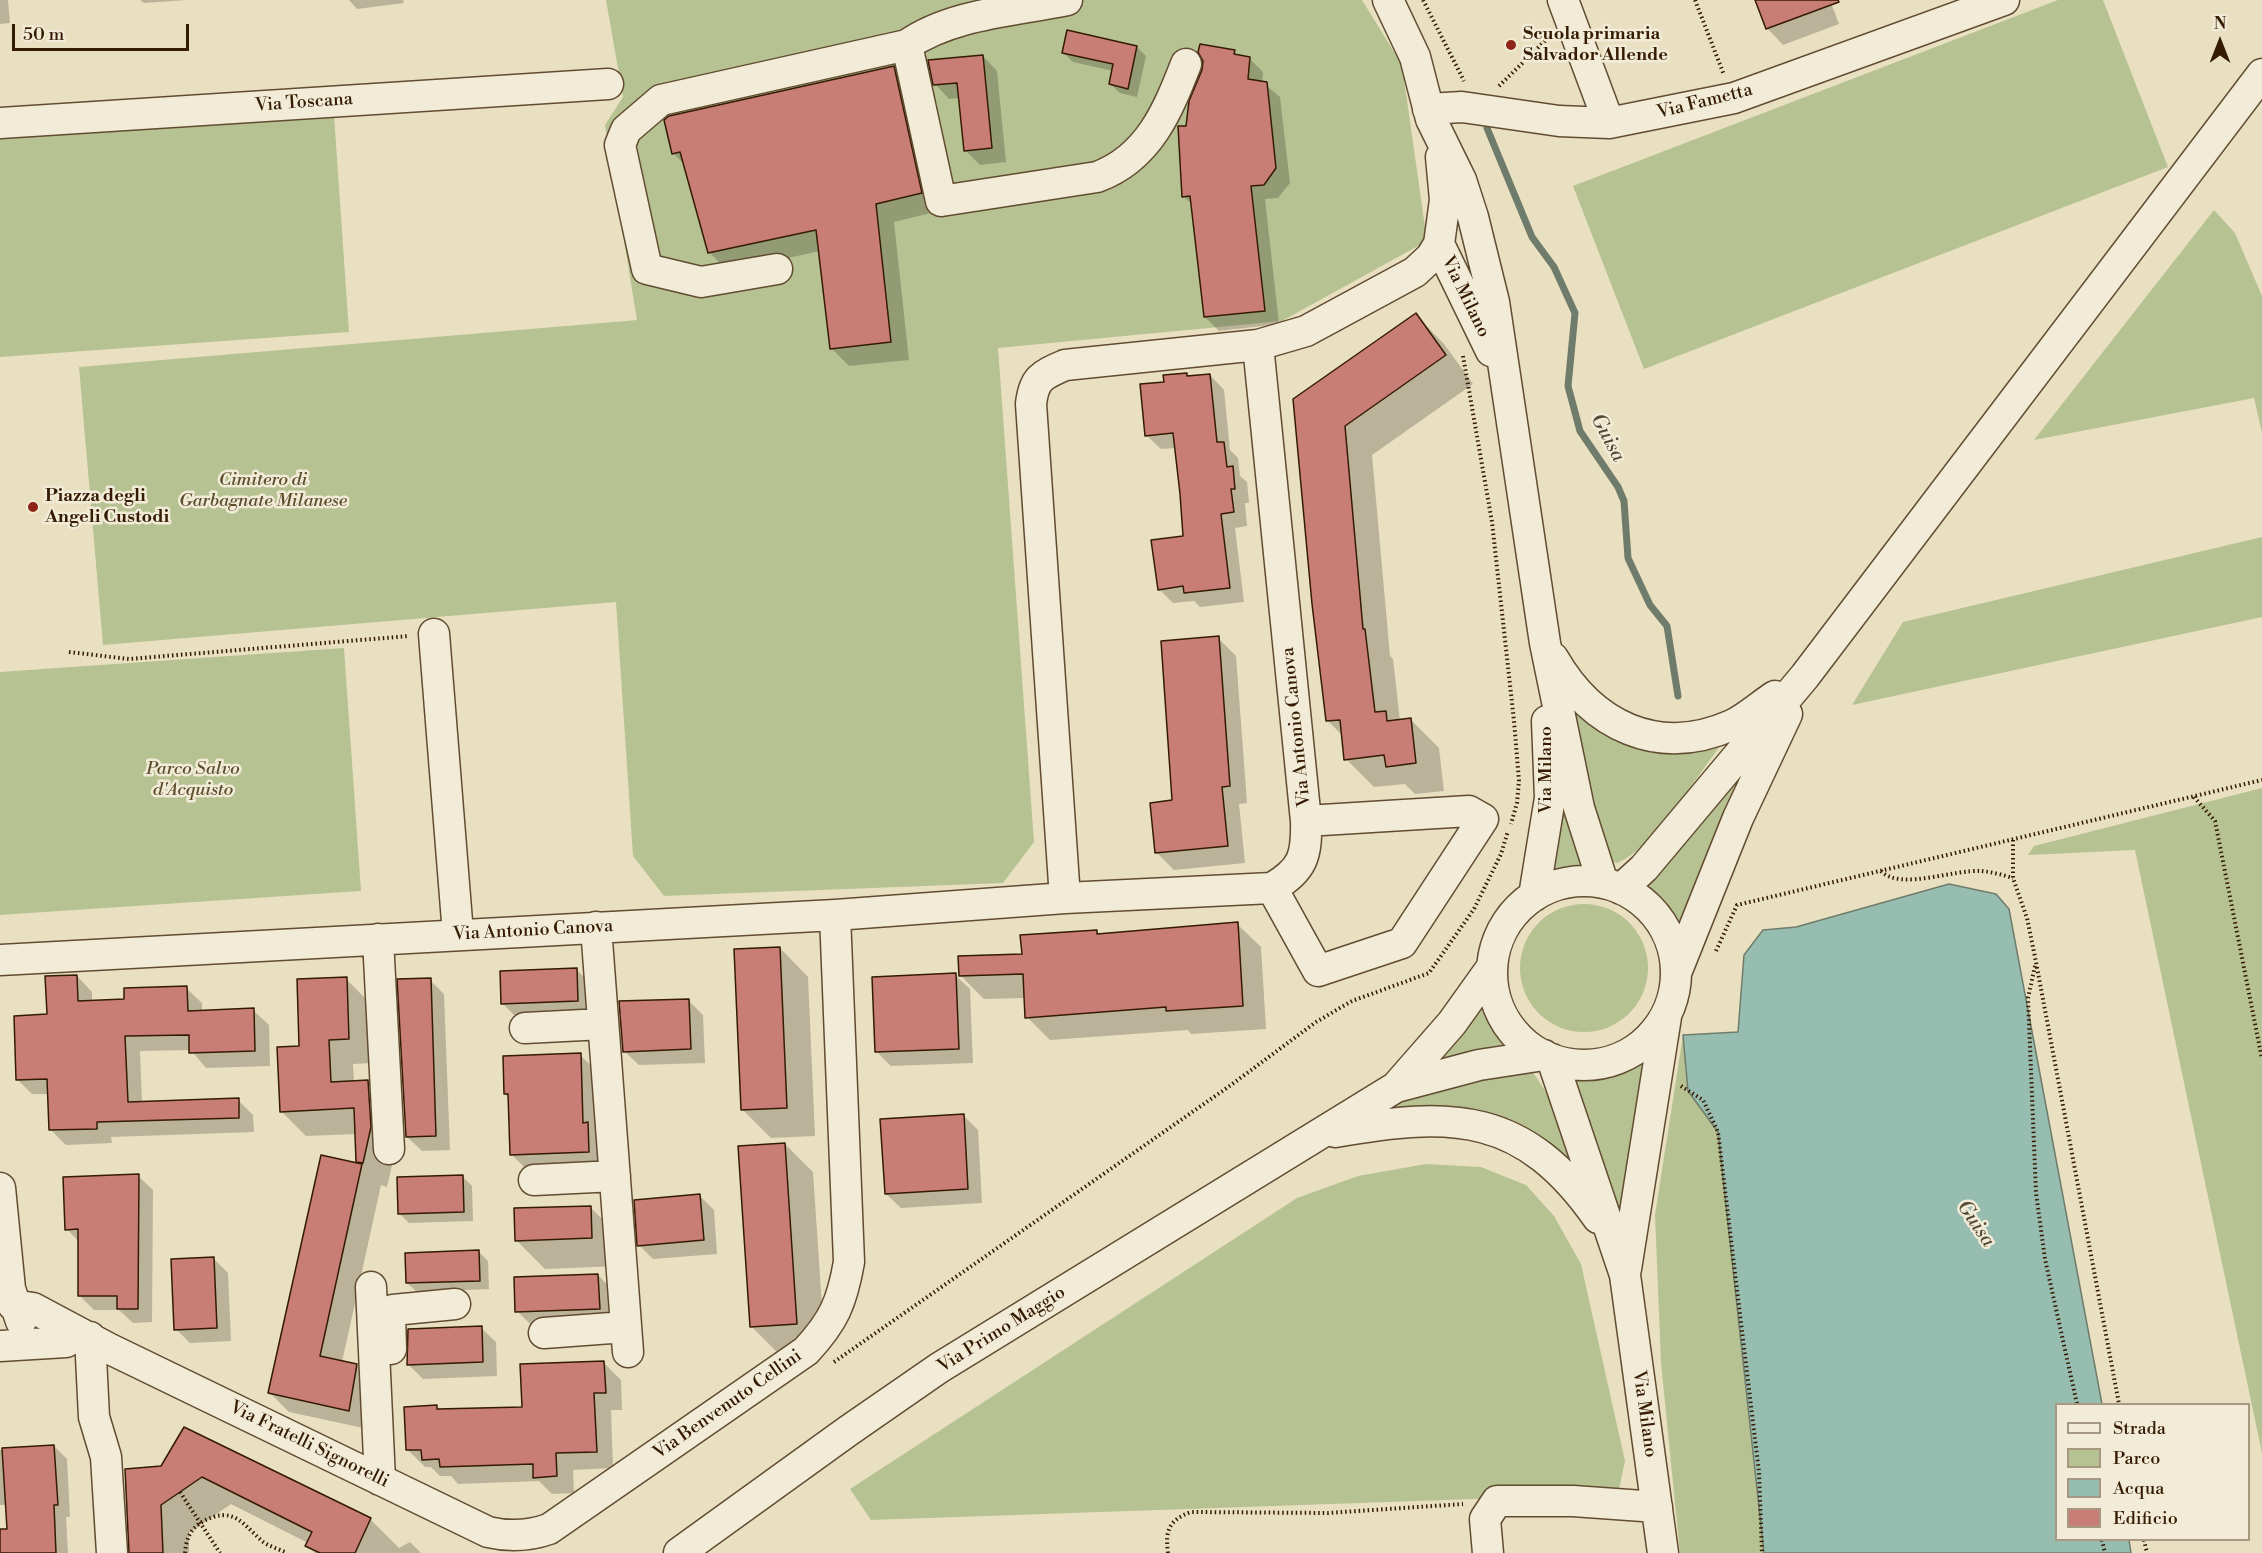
<!DOCTYPE html>
<style>
body{margin:0}
#map{position:relative;width:2262px;height:1553px;overflow:hidden;background:#e9e0c1;font-family:"Libre Bodoni",serif}
canvas{display:block}
.legend{position:absolute;left:2055px;top:1403px;width:195px;height:138px;box-sizing:border-box;background:#f1ebd7;border:2px solid #a69881;margin:0;padding:8px 10px;list-style:none;font-size:18px;color:#351b01}
.legend li{display:flex;align-items:center;gap:12px;height:30px}
.legend b{width:30px;border:2px solid #a69881}
.north{position:absolute;left:2190px;top:12px;width:60px;height:60px;-webkit-text-stroke:4px #f1ebd7;paint-order:stroke;rotate:0deg;font-size:16px;font-weight:700;line-height:24px;text-align:center;color:#351b01}
.north::after{content:'';display:block;margin:auto;width:21px;height:27px;background:#351b01;clip-path:polygon(50% 0,100% 100%,50% 72%,0 100%)}
.scale{position:absolute;left:12px;top:24px;width:177px;height:27px;box-sizing:border-box;border:3px solid #351b01;border-top:0;padding-left:8px;font-size:18px;line-height:21px;white-space:nowrap;color:#351b01;-webkit-text-stroke:4px #f1ebd7;paint-order:stroke}
</style>
<div id="map">
<canvas width="2262" height="1553"></canvas>
<ul class="legend">
<li><b style="height:8px;background:#f1ebd7"></b>Strada</li>
<li><b style="height:16px;background:#b7c292"></b>Parco</li>
<li><b style="height:16px;background:#97bdb1"></b>Acqua</li>
<li><b style="height:16px;background:#c87d77"></b>Edificio</li>
</ul>
<div class="north">N</div>
<div class="scale">50 m</div>
</div>
<script>
const context = document.querySelector('canvas').getContext('2d');
context.lineJoin = 'round';
function fillPath(path, color) {
  context.fillStyle = color;
  context.fill(path, 'evenodd');
}
function trace(path, color, width, dash) {
  context.strokeStyle = color;
  context.lineWidth = width;
  context.lineCap = dash ? 'butt' : 'round';
  context.setLineDash(dash || []);
  context.stroke(path);
}
function write(font, color, halo, rows, align = 'center') {
  context.font = font + ' "Libre Bodoni",serif';
  context.lineWidth = 5;
  context.setLineDash([]);
  context.textBaseline = 'middle';
  context.strokeStyle = halo;
  context.fillStyle = color;
  for (const [text, x, y, turn = 0] of rows) {
    context.save();
    context.translate(x, y);
    context.rotate((+turn || 0) * Math.PI / 180);
    context.textAlign = isNaN(turn) ? turn : align;
    if (halo) context.strokeText(text, 0, 0);
    context.fillText(text, 0, 0);
    context.restore();
  }
}
const green = new Path2D(`
 M 606,0 L 1362,0 L 1402,65 L 1427,241 L 1282,321 L 998,348 L 1034,842 L 1003,883 L 664,896 L 633,856 L 616,602 L 103,645 L 79,367 L 637,320 L 605,125 L 623,97 Z
 M 2058,0 L 2103,0 L 2168,167 L 1644,369 L 1573,186 Z
 M 334,115 L 349,332 L 0,357 L 0,139 Z
 M 2214,210 L 2235,233 L 2262,296 L 2262,433 L 2254,398 L 2034,440 Z
 M 2262,537 L 2262,617 L 1852,705 L 1903,622 Z
 M 344,648 L 361,891 L 0,915 L 0,672 Z
 M 1582,714 L 1716,739 L 1721,745 C 1696,777 1653,849 1617,863 L 1608,860 L 1591,804 L 1576,716 Z
 M 1557,749 L 1582,865 L 1547,874 Z
 M 1746,770 L 1695,883 L 1682,919 L 1677,921 L 1664,904 L 1642,885 Z
 M 2262,788 L 2262,1453 L 2135,850 L 2028,855 L 2034,846 Z
 M1520 968a64 64 0 1 1 128 0a64 64 0 1 1-128 0Z
 M 1482,995 L 1495,1023 L 1514,1046 L 1430,1069 Z
 M 1683,1035 L 1688,1091 L 1718,1132 L 1764,1553 L 1680,1553 L 1661,1363 L 1655,1215 Z
 M 1649,1047 L 1623,1216 L 1613,1212 L 1564,1072 C 1599,1076 1623,1071 1649,1047 Z
 M 1532,1071 L 1546,1092 L 1575,1158 L 1571,1161 C 1544,1140 1501,1112 1467,1109 C 1442,1106 1416,1111 1392,1114 L 1391,1106 C 1438,1083 1481,1076 1532,1071 Z
 M 1426,1164 L 1481,1167 L 1526,1185 L 1554,1216 L 1581,1264 L 1625,1461 L 1618,1494 L 871,1520 L 850,1489 L 1297,1198 L 1358,1176 Z`);
const water = new Path2D(`
 M 1949,884 L 1996,894 L 2009,909 L 2102,1404 L 2056,1404 L 2056,1540 L 2129,1540 L 2131,1553 L 1764,1553 L 1718,1132 L 1688,1091 L 1683,1035 L 1738,1032 L 1744,955 L 1763,930 L 1796,927 Z`);
const shadow = new Path2D(`
 M 0,0 L 8,0 L 10,23 L 0,24 Z
 M 140,0 L 187,0 L 144,3 Z
 M 349,0 L 403,0 L 404,3 L 357,9 Z
 M 1757,0 L 1830,0 L 1839,24 L 1783,45 L 1767,28 Z
 M 1137,47 L 1146,56 L 1137,97 L 1120,93 L 1110,84 L 1113,71 L 1073,62 L 1064,53 Z
 M 1234,52 L 1238,56 L 1249,58 L 1263,72 L 1262,82 L 1280,97 L 1290,183 L 1278,198 L 1265,199 L 1279,324 L 1219,331 L 1205,317 L 1193,205 L 1183,196 L 1188,127 Z
 M 983,56 L 997,71 L 1006,162 L 980,165 L 965,150 L 960,98 L 949,99 L 935,84 Z
 M 893,67 L 912,85 L 939,211 L 894,222 L 909,360 L 849,366 L 831,348 L 820,251 L 728,271 L 710,253 L 685,165 L 673,153 Z
 M 1416,315 L 1444,344 L 1473,384 L 1372,455 L 1390,656 L 1393,659 L 1400,721 L 1411,720 L 1439,748 L 1444,791 L 1415,794 L 1405,784 L 1374,787 L 1346,759 L 1343,736 L 1328,721 L 1295,400 Z
 M 1210,375 L 1224,390 L 1230,450 L 1238,458 L 1240,476 L 1247,482 L 1249,503 L 1245,503 L 1247,526 L 1235,528 L 1244,602 L 1200,607 L 1194,601 L 1173,603 L 1159,589 L 1185,538 L 1176,448 L 1161,449 L 1146,435 L 1165,383 L 1165,376 Z
 M 1218,638 L 1236,656 L 1247,803 L 1239,804 L 1245,863 L 1174,870 L 1156,852 L 1174,802 Z
 M 1237,924 L 1261,947 L 1266,1029 L 1191,1034 L 1188,1030 L 1050,1040 L 1027,1017 L 1026,998 L 984,999 L 960,975 L 1096,932 L 1099,935 Z
 M 780,948 L 808,977 L 815,1136 L 771,1138 L 743,1110 Z
 M 576,969 L 604,998 L 606,1029 L 530,1031 L 502,1003 Z
 M 955,975 L 970,989 L 973,1063 L 891,1066 L 877,1052 Z
 M 77,976 L 92,992 L 92,1002 L 126,1000 L 186,988 L 202,1003 L 202,1012 L 253,1010 L 269,1025 L 270,1066 L 206,1068 L 191,1050 L 140,1051 L 142,1103 L 238,1100 L 253,1115 L 254,1132 L 111,1137 L 112,1143 L 66,1145 L 51,1130 L 49,1094 L 32,1094 L 17,1079 L 48,1016 Z
 M 346,979 L 371,1004 L 373,1063 L 353,1064 L 354,1082 L 368,1082 L 392,1106 L 395,1152 L 387,1187 L 381,1185 L 342,1362 L 357,1366 L 376,1385 L 368,1429 L 289,1412 L 270,1393 L 361,1165 L 358,1162 L 357,1134 L 306,1136 L 281,1111 L 301,1048 Z
 M 430,980 L 444,994 L 450,1150 L 422,1151 L 407,1137 Z
 M 688,1000 L 703,1015 L 705,1063 L 639,1065 L 624,1051 Z
 M 580,1055 L 609,1083 L 617,1180 L 540,1183 L 512,1155 L 509,1098 L 505,1094 Z
 M 963,1115 L 978,1130 L 982,1203 L 901,1208 L 886,1194 Z
 M 785,1144 L 813,1172 L 825,1351 L 779,1354 L 751,1326 Z
 M 138,1176 L 153,1190 L 152,1322 L 133,1323 L 119,1310 L 94,1310 L 79,1295 L 79,1242 L 67,1229 Z
 M 462,1176 L 472,1186 L 473,1221 L 409,1223 L 400,1214 Z
 M 700,1196 L 714,1210 L 717,1254 L 653,1259 L 639,1245 Z
 M 590,1207 L 619,1236 L 620,1266 L 545,1269 L 517,1241 Z
 M 478,1251 L 488,1261 L 489,1289 L 417,1292 L 407,1283 Z
 M 214,1259 L 228,1273 L 231,1341 L 190,1343 L 176,1329 Z
 M 598,1275 L 626,1304 L 627,1336 L 545,1339 L 517,1311 Z
 M 481,1328 L 496,1342 L 497,1376 L 423,1379 L 408,1364 Z
 M 604,1363 L 621,1380 L 622,1410 L 611,1410 L 613,1468 L 573,1470 L 574,1493 L 552,1494 L 539,1481 L 458,1484 L 451,1476 L 440,1476 L 431,1467 L 425,1467 L 408,1450 L 436,1407 L 440,1411 L 523,1408 Z
 M 185,1429 L 370,1519 L 399,1548 L 410,1542 L 421,1553 L 315,1553 L 307,1545 L 308,1543 L 231,1504 L 189,1533 L 189,1553 L 130,1553 L 162,1467 Z
 M 54,1446 L 67,1459 L 70,1517 L 66,1517 L 68,1553 L 0,1553 L 0,1531 L 8,1531 L 7,1505 L 0,1505 L 0,1450 Z`);
const stream = new Path2D(`
 M 1487,128 L 1532,237 L 1554,267 L 1575,313 L 1568,386 L 1580,431 L 1618,487 L 1624,501 L 1628,558 L 1650,605 L 1667,626 L 1678,696`);
const building = new Path2D(`
 M 1755,0 L 1838,0 L 1839,2 L 1766,29 Z
 M 1067,30 L 1137,46 L 1128,89 L 1109,84 L 1113,64 L 1062,53 Z
 M 1200,44 L 1235,50 L 1234,54 L 1250,57 L 1248,79 L 1267,82 L 1276,168 L 1264,185 L 1251,186 L 1265,311 L 1204,317 L 1190,196 L 1182,197 L 1178,126 L 1186,126 L 1189,101 L 1202,70 L 1203,61 L 1198,52 Z
 M 983,55 L 992,148 L 964,151 L 957,83 L 933,85 L 928,60 Z
 M 894,66 L 922,193 L 876,204 L 891,342 L 830,349 L 816,230 L 708,253 L 680,152 L 672,154 L 664,120 L 669,116 Z
 M 1416,313 L 1446,355 L 1345,426 L 1363,629 L 1365,629 L 1375,712 L 1386,711 L 1387,721 L 1411,718 L 1416,763 L 1386,767 L 1384,755 L 1344,760 L 1340,720 L 1326,721 L 1312,604 L 1293,399 Z
 M 1187,373 L 1187,376 L 1210,374 L 1217,442 L 1224,442 L 1227,467 L 1233,466 L 1235,489 L 1231,489 L 1234,512 L 1221,514 L 1230,588 L 1184,593 L 1183,586 L 1158,590 L 1151,540 L 1183,536 L 1180,494 L 1173,433 L 1145,436 L 1140,384 L 1164,382 L 1163,375 Z
 M 1219,636 L 1230,786 L 1222,787 L 1228,846 L 1155,853 L 1150,803 L 1172,800 L 1161,641 Z
 M 1238,922 L 1243,1006 L 1166,1011 L 1166,1007 L 1025,1018 L 1023,974 L 959,976 L 958,956 L 1022,954 L 1020,935 L 1097,930 L 1097,934 Z
 M 780,947 L 787,1108 L 741,1110 L 734,949 Z
 M 577,968 L 578,1001 L 501,1004 L 500,971 Z
 M 956,973 L 959,1049 L 875,1052 L 872,977 Z
 M 77,975 L 78,1001 L 124,999 L 124,988 L 187,986 L 188,1011 L 254,1008 L 255,1051 L 189,1053 L 189,1035 L 125,1036 L 128,1102 L 239,1098 L 239,1118 L 97,1122 L 97,1129 L 49,1130 L 47,1079 L 16,1080 L 14,1016 L 47,1014 L 45,976 Z
 M 347,977 L 349,1039 L 329,1040 L 331,1082 L 368,1080 L 371,1127 L 363,1163 L 356,1162 L 354,1108 L 280,1112 L 277,1047 L 299,1046 L 297,979 Z
 M 431,978 L 436,1136 L 406,1137 L 397,979 Z
 M 689,999 L 691,1049 L 623,1052 L 619,1001 Z
 M 581,1053 L 583,1123 L 588,1122 L 589,1152 L 510,1155 L 508,1094 L 504,1094 L 503,1056 Z
 M 964,1114 L 968,1189 L 885,1194 L 880,1119 Z
 M 785,1143 L 797,1324 L 750,1327 L 738,1146 Z
 M 321,1155 L 362,1164 L 320,1356 L 357,1364 L 349,1411 L 268,1393 Z
 M 139,1174 L 138,1309 L 117,1309 L 117,1296 L 78,1296 L 78,1229 L 65,1230 L 63,1177 Z
 M 463,1175 L 464,1212 L 398,1214 L 397,1177 Z
 M 700,1194 L 704,1240 L 637,1246 L 634,1200 Z
 M 591,1206 L 592,1238 L 515,1241 L 514,1208 Z
 M 479,1250 L 480,1281 L 406,1283 L 405,1253 Z
 M 214,1257 L 217,1328 L 174,1330 L 171,1259 Z
 M 598,1274 L 600,1309 L 515,1312 L 514,1277 Z
 M 482,1326 L 483,1362 L 407,1365 L 408,1329 Z
 M 604,1361 L 606,1393 L 594,1393 L 597,1452 L 556,1453 L 557,1476 L 533,1478 L 533,1464 L 440,1467 L 439,1459 L 422,1460 L 421,1450 L 406,1450 L 404,1407 L 437,1405 L 437,1409 L 522,1407 L 520,1364 Z
 M 184,1427 L 371,1518 L 355,1553 L 320,1553 L 305,1546 L 312,1532 L 202,1477 L 161,1505 L 163,1553 L 129,1553 L 125,1469 L 161,1466 Z
 M 54,1445 L 58,1505 L 54,1505 L 56,1553 L 0,1553 L 0,1529 L 7,1529 L 2,1448 Z`);
const path = new Path2D(`
 M 1423,0 L 1464,81
 M 1695,0 L 1724,75
 M 1499,86 L 1549,37
 M 1463,356 L 1492,522 L 1514,721 L 1519,781 L 1517,803 L 1511,824
 M 69,652 L 129,659 L 409,636
 M 2194,797 L 2215,821 L 2262,1059
 M 2013,840 L 2013,878 L 2027,918 L 2036,962 L 2119,1404
 M 1881,871 C 1900,891 1955,869 1981,871 C 1992,872 2003,875 2013,878
 M 1716,951 L 1737,905 L 2262,780
 M 2035,966 L 2028,998 L 2036,1193 L 2045,1259 L 2077,1404
 M 1681,1086 L 1703,1100 L 1718,1132 L 1759,1472 L 1762,1553
 M 834,1362 L 1231,1085 L 1316,1022 L 1352,1001 L 1429,973 L 1474,909 L 1501,854 L 1508,831
 M 180,1492 L 220,1553
 M 2102,1540 L 2105,1553
 M 2144,1540 L 2147,1553
 M 185,1553 C 186,1540 190,1529 202,1522 C 233,1505 242,1523 262,1541 C 268,1546 279,1549 287,1553
 M 1168,1553 C 1165,1530 1169,1520 1191,1512 L 1328,1513 L 1463,1504`);
const minor = new Path2D(`
 M 1388,0 L 1415,57 L 1431,119 L 1461,180 L 1473,217 L 1494,302 L 1545,643 L 1579,808 L 1603,883
 M 1563,0 L 1609,123
 M 907,45 L 941,201 L 1097,177 C 1149,158 1168,110 1186,64
 M 1428,109 L 1462,107 L 1559,121 L 1609,123 L 1734,98 L 2004,0
 M 0,123 L 608,84
 M 1441,157 L 1445,200 L 1439,244 L 1491,351
 M 777,269 L 701,282 L 647,269 L 620,145 L 626,130 L 661,100 L 907,45 C 951,14 1014,11 1067,0
 M 434,634 L 458,934
 M 1553,658 C 1592,726 1658,758 1732,725 C 1747,718 1761,705 1775,696
 M1492 973a92 92 0 1 1 184 0a92 92 0 1 1-184 0Z
 M 1272,888 L 1318,971 L 1402,943 L 1483,819 L 1469,811 L 1306,821
 M 1621,889 L 1644,868 L 1805,676 L 2262,74
 M 1534,896 L 1550,798 L 1547,721
 M 1065,898 L 1272,888 C 1303,870 1307,856 1306,821 L 1258,345
 M 596,927 L 628,1352
 M 378,939 L 389,1149
 M 0,960 L 835,915 L 1065,898 L 1031,404 C 1034,378 1042,375 1065,365 L 1258,345 L 1306,331 L 1415,272 L 1431,257 L 1439,244
 M 1676,973 L 1738,818 L 1787,714
 M 525,1028 L 603,1024
 M 1552,1059 L 1625,1275 L 1663,1553
 M 1396,1087 L 1479,1065 L 1544,1055
 M 1335,1132 C 1453,1111 1524,1112 1598,1218
 M 534,1180 L 615,1176
 M 0,1188 L 10,1289 L 21,1321
 M 1626,1269 L 1666,1017
 M 371,1287 L 380,1480
 M 13,1305 L 33,1308 L 108,1348 L 488,1532 C 509,1537 529,1536 549,1529 L 806,1351 C 834,1321 842,1302 849,1262 L 835,915
 M 544,1333 L 625,1327
 M 90,1337 L 94,1417 L 106,1457 L 112,1553
 M 0,1346 L 66,1342
 M 391,1349 L 390,1315 L 393,1310 L 455,1304
 M 679,1553 L 848,1431 L 939,1368 L 1396,1087 L 1452,1023 L 1492,967
 M 1488,1553 L 1485,1519 L 1497,1501 L 1573,1501 L 1657,1507`);
const markers = [
 [1511,45,6,"#8f2418"],
 [33,507,6,"#8f2418"]
];
const poiNames = [
 ["Scuola primaria",1523,35],
 ["Salvador Allende",1523,56],
 ["Piazza degli",45,497],
 ["Angeli Custodi",45,518]
];
const streetNames = [
 ["Via Fametta",1705,102,-14],
 ["Via Toscana",304,103,-4],
 ["Via Milano",1465,297,64],
 ["Via Antonio Canova",1297,727,-96],
 ["Via Milano",1547,770,-90],
 ["Via Antonio Canova",533,931,-3],
 ["Via Primo Maggio",1002,1330,-32],
 ["Via Benvenuto Cellini",728,1405,-35],
 ["Via Milano",1644,1414,82],
 ["Via Fratelli Signorelli",309,1445,26]
];
const parkNames = [
 ["Cimitero di",263,481],
 ["Garbagnate Milanese",263,502],
 ["Parco Salvo",193,770],
 ["d'Acquisto",193,791]
];
const waterNames = [
 ["Guisa",1607,438,62],
 ["Guisa",1975,1224,56]
];
fillPath(green, '#b7c292');
fillPath(water, '#97bdb1');
trace(water, '#707c6b', 1.5);
fillPath(shadow, '#0003');
trace(stream, '#707c6b', 7);
fillPath(building, '#c87d77');
trace(building, '#351b01', 1.5);
trace(minor, '#624c31', 33);
trace(path, '#351b01', 4, [1.5, 3]);
trace(minor, '#f1ebd7', 30);
for (const [x, y, r, color] of markers) {
  const dot = new Path2D();
  dot.arc(x, y, r, 0, 2 * Math.PI);
  context.fillStyle = color;
  context.fill(dot);
  trace(dot, '#f1ebd7', 2);
}
write('bold 18px', '#351b01', '#f1ebd7', poiNames, 'left');
write('18px', '#351b01', '#f1ebd7', streetNames);
write('italic 18px', '#5c4d2c', '#f1ebd7', parkNames);
write('italic 20px', '#524c36', '#f1ebd7', waterNames);
</script>
